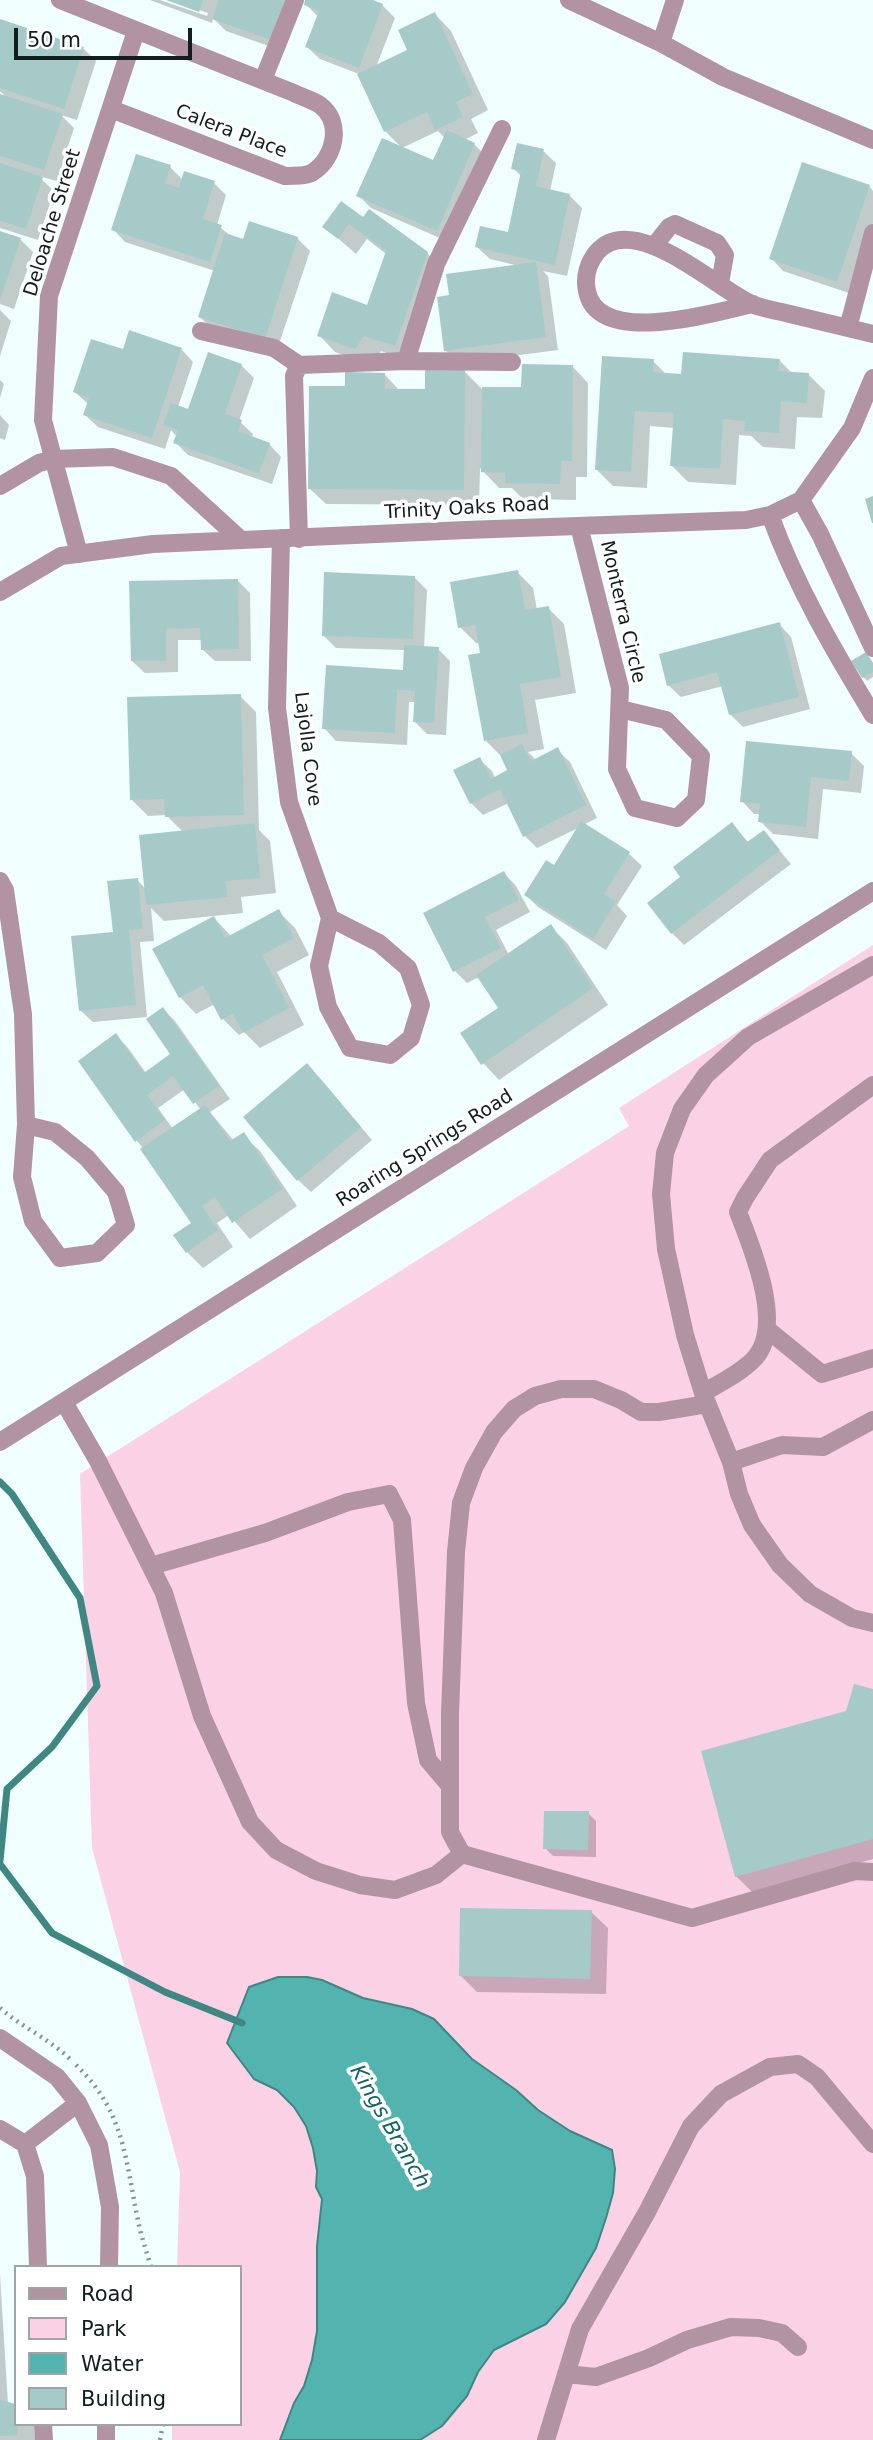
<!DOCTYPE html>
<style>
body{margin:0}
#map{position:relative;width:873px;height:2440px;overflow:hidden;background:#f0fefd;font-family:"DejaVu Sans",sans-serif}
canvas{display:block}
.legend{position:absolute;left:14px;top:2265px;width:228px;height:161px;box-sizing:border-box;background:#fff;border:2px solid #9fa5a5;margin:0;padding:9px 12px;list-style:none;font-size:21px;color:#101e1d}
.legend li{display:flex;align-items:center;gap:14px;height:35px}
.legend b{width:35px;border:2px solid #9fa5a5}
.scale{position:absolute;left:14px;top:28px;width:178px;height:32px;box-sizing:border-box;border:4px solid #101e1d;border-top:0;padding-left:9px;font-size:21px;line-height:24px;white-space:nowrap;color:#101e1d;-webkit-text-stroke:5px #fff;paint-order:stroke}
</style>
<div id="map">
<canvas width="873" height="2440"></canvas>
<ul class="legend">
<li><b style="height:9px;background:#b193a2"></b>Road</li>
<li><b style="height:19px;background:#fbd1e6"></b>Park</li>
<li><b style="height:19px;background:#53b4af"></b>Water</li>
<li><b style="height:19px;background:#a6cac8"></b>Building</li>
</ul>
<div class="scale">50 m</div>
</div>
<script>
const context = document.querySelector('canvas').getContext('2d');
context.lineJoin = 'round';
function fillPath(path, color) {
  context.fillStyle = color;
  context.fill(path, 'evenodd');
}
function trace(path, color, width, dash) {
  context.strokeStyle = color;
  context.lineWidth = width;
  context.lineCap = dash ? 'butt' : 'round';
  context.setLineDash(dash || []);
  context.stroke(path);
}
function write(font, color, halo, rows, align = 'center') {
  context.font = font + ' "DejaVu Sans",sans-serif';
  context.lineWidth = 7;
  context.setLineDash([]);
  context.textBaseline = 'middle';
  context.strokeStyle = halo;
  context.fillStyle = color;
  for (const [text, x, y, turn = 0] of rows) {
    context.save();
    context.translate(x, y);
    context.rotate((+turn || 0) * Math.PI / 180);
    context.textAlign = isNaN(turn) ? turn : align;
    if (halo) context.strokeText(text, 0, 0);
    context.fillText(text, 0, 0);
    context.restore();
  }
}
const green = new Path2D(`
 M 873,945 L 873,2440 L 172,2440 L 172,2424 L 240,2424 L 240,2267 L 177,2267 L 180,2172 L 92,1848 L 80,1474 L 629,1126 L 619,1108 Z`);
const water = new Path2D(`
 M 278,1977 L 307,1977 L 322,1980 L 363,1998 L 412,2009 L 434,2019 L 472,2059 L 516,2090 L 538,2110 L 570,2131 L 612,2150 L 615,2169 L 613,2193 L 606,2218 L 596,2248 L 565,2302 L 546,2324 L 494,2350 L 478,2372 L 467,2396 L 442,2426 L 420,2440 L 280,2440 L 294,2403 L 304,2386 L 312,2360 L 317,2331 L 317,2246 L 322,2199 L 316,2187 L 317,2171 L 313,2148 L 306,2126 L 294,2107 L 277,2090 L 254,2079 L 227,2043 L 249,1987 Z`);
const shadow = new Path2D(`
 M 150,0 L 160,0 L 207,16 L 208,13 L 170,0 L 301,0 L 283,51 L 226,31 L 213,18 L 212,23 Z
 M 307,0 L 368,0 L 382,5 L 395,18 L 376,67 L 410,51 L 435,14 L 451,31 L 488,110 L 471,119 L 478,133 L 464,140 L 474,144 L 487,157 L 449,242 L 371,208 L 358,195 L 434,163 L 445,138 L 438,131 L 402,148 L 385,131 L 359,74 L 320,59 L 307,47 L 318,17 L 306,4 Z
 M 0,21 L 83,48 L 96,61 L 77,120 L 61,115 L 74,128 L 57,181 L 38,176 L 54,191 L 38,240 L 0,228 L 0,95 L 6,97 L 0,91 Z
 M 543,151 L 556,163 L 550,191 L 569,195 L 582,208 L 567,276 L 543,271 L 548,276 L 558,350 L 458,363 L 445,350 L 451,297 L 519,266 L 490,259 L 477,247 L 509,234 L 522,177 L 513,168 Z
 M 170,167 L 183,180 L 214,183 L 226,195 L 217,225 L 231,236 L 244,241 L 297,238 L 310,251 L 277,350 L 212,329 L 200,317 L 215,271 L 125,242 L 113,229 Z
 M 869,186 L 873,191 L 873,223 L 849,293 L 783,271 L 771,258 Z
 M 364,219 L 427,253 L 444,270 L 411,361 L 381,351 L 371,365 L 335,352 L 319,335 L 368,307 L 386,254 L 367,239 L 356,254 L 324,226 Z
 M 0,232 L 20,239 L 33,252 L 14,309 L 0,304 Z
 M 0,310 L 11,321 L 0,356 Z
 M 181,349 L 193,362 L 178,407 L 189,411 L 209,355 L 242,366 L 254,378 L 239,421 L 253,434 L 252,438 L 269,444 L 281,457 L 272,484 L 188,455 L 175,442 L 177,437 L 171,430 L 165,449 L 98,427 L 85,415 L 89,405 L 75,392 L 124,351 Z
 M 779,360 L 792,373 L 808,374 L 825,391 L 822,418 L 797,417 L 795,449 L 763,447 L 751,436 L 739,435 L 736,485 L 688,482 L 672,466 L 674,428 L 650,426 L 647,488 L 613,486 L 596,469 L 653,361 L 667,375 L 683,376 Z
 M 572,366 L 588,383 L 587,477 L 576,477 L 576,500 L 523,499 L 512,488 L 499,488 L 480,468 L 479,505 L 326,504 L 309,488 L 346,388 L 385,375 L 400,391 L 427,391 L 465,372 L 484,391 L 523,389 Z
 M 0,380 L 4,384 L 0,398 Z
 M 0,415 L 9,425 L 5,440 L 0,438 Z
 M 517,572 L 533,588 L 537,610 L 548,608 L 564,624 L 576,693 L 535,700 L 544,749 L 528,752 L 536,760 L 557,750 L 570,762 L 597,818 L 583,825 L 629,854 L 642,866 L 617,905 L 627,916 L 606,950 L 538,907 L 526,895 L 555,867 L 580,827 L 537,848 L 525,836 L 509,803 L 483,815 L 471,803 L 479,759 L 492,771 L 495,778 L 510,771 L 502,757 L 485,740 L 480,643 L 476,643 L 460,627 Z
 M 414,577 L 427,590 L 424,648 L 438,649 L 450,661 L 446,735 L 427,734 L 414,721 L 416,702 L 409,702 L 407,745 L 336,741 L 324,728 L 404,671 L 405,650 L 336,648 L 323,635 Z
 M 238,581 L 250,593 L 251,661 L 215,661 L 202,649 L 202,640 L 178,640 L 178,672 L 145,673 L 132,661 L 131,583 Z
 M 779,624 L 791,637 L 810,709 L 743,727 L 730,714 L 723,686 L 681,697 L 668,685 Z
 M 866,654 L 873,663 L 873,677 L 867,681 L 863,677 Z
 M 240,696 L 256,712 L 259,830 L 270,841 L 276,893 L 241,897 L 243,913 L 164,921 L 151,908 L 154,941 L 140,942 L 147,1017 L 93,1022 L 80,1010 L 137,880 L 146,889 L 183,832 L 166,815 L 148,816 L 131,799 Z
 M 851,753 L 864,766 L 861,793 L 823,789 L 818,839 L 773,834 L 760,821 L 761,814 L 754,814 L 742,801 Z
 M 732,824 L 749,843 L 764,832 L 791,864 L 684,945 L 672,933 L 683,878 Z
 M 504,873 L 516,886 L 530,912 L 496,930 L 509,955 L 550,926 L 567,943 L 608,1005 L 499,1080 L 483,1063 L 500,1008 L 479,977 L 467,983 L 455,971 Z
 M 278,911 L 295,928 L 309,955 L 277,972 L 304,1025 L 260,1048 L 244,1032 L 239,1035 L 223,1019 L 215,1004 L 196,1014 L 180,997 L 155,949 L 214,918 L 231,936 Z
 M 163,1009 L 175,1021 L 230,1099 L 210,1112 L 234,1141 L 243,1135 L 260,1151 L 297,1206 L 250,1239 L 229,1215 L 217,1223 L 233,1247 L 203,1268 L 187,1252 L 193,1223 L 144,1149 L 136,1140 L 116,1035 L 128,1048 L 146,1073 L 173,1054 ZM 185,1089 L 201,1110 L 173,1129 L 158,1108 Z
 M 319,1077 L 372,1140 L 311,1192 L 298,1180 Z
 M 873,1691 L 873,1859 L 752,1892 L 736,1876 L 847,1713 Z
 M 588,1813 L 596,1821 L 596,1857 L 553,1856 L 545,1848 Z
 M 591,1912 L 608,1928 L 606,1994 L 477,1992 L 461,1976 Z
 M 0,2275 L 8,2404 L 16,2424 L 34,2424 L 35,2440 L 0,2440 Z`);
const stream = new Path2D(`
 M 0,1482 L 12,1494 L 80,1598 L 97,1686 L 52,1747 L 7,1789 L 0,1861
 M 0,1864 L 52,1933 L 165,1992 L 242,2023`);
const building = new Path2D(`
 M 166,0 L 203,0 L 199,12 Z
 M 219,0 L 285,0 L 271,40 L 212,19 Z
 M 305,0 L 373,0 L 383,4 L 359,68 L 305,47 L 319,11 L 304,5 Z
 M 435,12 L 473,94 L 456,102 L 463,117 L 435,130 L 427,112 L 384,132 L 357,74 L 407,50 L 398,30 Z
 M 0,19 L 84,47 L 64,109 L 0,88 Z
 M 0,94 L 63,114 L 44,170 L 0,156 Z
 M 447,130 L 475,143 L 437,231 L 356,196 L 382,138 L 433,160 Z
 M 517,143 L 544,149 L 536,186 L 570,194 L 555,265 L 475,247 L 480,226 L 508,232 L 521,171 L 511,169 Z
 M 136,154 L 171,165 L 165,183 L 179,188 L 184,171 L 215,181 L 203,219 L 222,225 L 210,262 L 111,230 Z
 M 802,162 L 870,185 L 837,282 L 769,259 Z
 M 0,163 L 43,177 L 26,229 L 0,221 Z
 M 341,201 L 363,217 L 369,209 L 428,252 L 395,346 L 364,336 L 355,349 L 317,336 L 332,292 L 367,305 L 386,251 L 349,224 L 338,239 L 322,227 Z
 M 249,221 L 298,237 L 265,339 L 198,317 L 225,233 L 243,239 Z
 M 0,231 L 21,238 L 0,300 Z
 M 536,262 L 546,337 L 444,351 L 437,297 L 449,295 L 446,274 Z
 M 129,330 L 182,348 L 152,438 L 83,415 L 89,398 L 73,392 L 91,339 L 123,349 Z
 M 208,352 L 242,364 L 225,414 L 242,420 L 238,431 L 270,443 L 259,473 L 173,443 L 178,430 L 163,425 L 171,403 L 188,409 Z
 M 683,352 L 780,359 L 778,371 L 809,373 L 807,403 L 781,401 L 779,433 L 744,431 L 745,421 L 723,419 L 720,469 L 670,466 L 674,413 L 635,411 L 631,472 L 595,470 L 602,356 L 654,359 L 653,372 L 681,374 Z
 M 522,364 L 573,365 L 572,461 L 561,461 L 560,484 L 505,483 L 505,473 L 481,472 L 482,387 L 521,387 Z
 M 425,369 L 465,370 L 464,490 L 308,489 L 309,386 L 345,386 L 345,372 L 385,373 L 385,389 L 425,389 Z
 M 873,496 L 873,523 L 872,523 L 865,499 Z
 M 518,570 L 525,610 L 549,606 L 561,677 L 520,684 L 528,733 L 484,741 L 468,655 L 480,653 L 475,625 L 458,628 L 450,582 Z
 M 324,572 L 415,576 L 413,639 L 322,636 Z
 M 238,579 L 239,649 L 201,650 L 200,628 L 166,629 L 166,661 L 131,661 L 129,581 Z
 M 780,622 L 799,697 L 729,715 L 717,672 L 667,686 L 659,654 Z
 M 404,645 L 439,647 L 434,723 L 413,722 L 415,691 L 397,690 L 395,733 L 322,729 L 326,665 L 403,670 Z
 M 866,652 L 873,663 L 873,672 L 862,678 L 851,661 Z
 M 241,694 L 244,815 L 165,817 L 164,799 L 130,800 L 127,697 Z
 M 746,741 L 852,751 L 849,781 L 811,777 L 806,827 L 758,822 L 760,804 L 740,802 Z
 M 522,744 L 531,761 L 558,747 L 586,805 L 523,837 L 500,789 L 470,804 L 453,770 L 480,757 L 491,779 L 507,770 L 500,755 Z
 M 581,821 L 630,852 L 604,894 L 616,902 L 593,939 L 524,895 L 546,860 L 554,865 Z
 M 732,822 L 747,842 L 764,830 L 780,850 L 671,934 L 647,903 L 680,877 L 673,867 Z
 M 255,823 L 260,878 L 226,881 L 227,897 L 146,905 L 139,835 Z
 M 504,871 L 519,900 L 485,917 L 501,948 L 453,972 L 423,913 Z
 M 138,878 L 143,929 L 129,930 L 136,1005 L 79,1011 L 71,936 L 113,932 L 107,881 Z
 M 279,909 L 294,938 L 262,955 L 289,1008 L 243,1033 L 233,1014 L 221,1020 L 203,985 L 179,998 L 152,949 L 214,916 L 225,938 Z
 M 551,924 L 593,988 L 481,1065 L 460,1033 L 498,1008 L 476,975 Z
 M 163,1007 L 219,1086 L 193,1104 L 173,1076 L 147,1095 L 165,1120 L 135,1142 L 78,1061 L 116,1033 L 144,1073 L 170,1054 L 146,1019 Z
 M 307,1063 L 361,1127 L 297,1181 L 243,1117 Z
 M 205,1105 L 230,1141 L 244,1132 L 282,1189 L 232,1223 L 215,1197 L 202,1206 L 218,1230 L 186,1253 L 173,1235 L 191,1223 L 140,1149 Z
 M 854,1684 L 873,1689 L 873,1839 L 735,1877 L 701,1751 L 846,1711 Z
 M 544,1811 L 589,1811 L 588,1850 L 543,1849 Z
 M 460,1908 L 592,1910 L 590,1979 L 459,1976 Z
 M 0,2400 L 16,2404 L 16,2424 L 19,2424 L 17,2435 L 0,2436 Z`);
const path = new Path2D(`
 M 0,2008 C 22,2027 49,2039 70,2059
 M 76,2065 C 126,2113 125,2161 139,2225 C 142,2239 147,2253 151,2267
 M 160,2440 L 163,2424`);
const minor = new Path2D(`
 M 60,0 L 294,93 C 302,97 313,100 320,105 C 343,122 335,158 313,172 C 306,177 293,175 285,176 L 111,109
 M 569,0 L 661,43 L 723,77 L 873,140
 M 661,43 L 675,0
 M 263,80 L 295,0
 M 654,246 L 669,227 L 675,224 L 717,243 L 725,255 L 720,283
 M 753,304 C 716,312 598,348 587,291 C 584,277 588,263 597,252 C 634,209 719,291 754,305 C 765,309 778,311 790,314 C 818,321 845,327 873,334
 M 848,328 L 873,233
 M 201,331 L 274,348 L 299,365 L 406,361 L 512,362
 M 406,361 L 436,264 L 502,129
 M 0,486 L 39,463 L 54,459 L 113,457 L 171,476 L 241,540
 M 801,500 L 820,534 L 873,648
 M 770,515 C 796,586 834,651 873,715
 M 579,526 L 620,688 L 617,769 L 635,808 L 677,818 L 696,800 L 701,756 L 666,720 L 620,709
 M 281,538 L 277,708 L 289,802 L 330,918 L 319,966 L 328,1007 L 350,1048 L 390,1055 L 411,1038 L 421,1005 L 408,968 L 379,943 L 330,918
 M 299,539 L 294,376 L 299,365
 M 79,554 L 43,420 L 49,296 L 136,31
 M 0,592 L 61,556 L 153,544 L 466,530 L 746,520 L 770,515 L 801,500 L 852,428 L 873,378
 M 0,881 L 5,890 L 23,1014 L 26,1125 L 22,1177 L 33,1221 L 60,1258 L 97,1253 L 126,1225 L 116,1192 L 87,1158 L 55,1132 L 26,1125
 M 873,965 L 748,1037 L 706,1075 L 682,1109 L 665,1153 L 661,1194 L 666,1249 L 685,1335 L 703,1393 L 731,1462 L 739,1494 L 752,1525 L 780,1565 L 810,1594 L 852,1618 L 873,1623
 M 768,1330 L 822,1374 L 873,1358
 M 703,1393 C 720,1383 739,1374 753,1360 C 786,1328 752,1248 738,1212 L 745,1198 L 770,1160 L 873,1085
 M 64,1402 L 98,1461 L 164,1593 L 202,1716 L 250,1822 L 276,1850 L 316,1871 L 360,1885 L 395,1890 L 436,1875 L 462,1854
 M 707,1404 L 659,1412 L 641,1412 L 621,1400 L 594,1389 L 561,1389 L 535,1396 L 514,1409 L 494,1432 L 474,1468 L 461,1503 L 456,1552 L 450,1714 L 450,1832 L 462,1854 L 692,1918 L 855,1871 L 873,1872
 M 0,1442 L 873,891
 M 731,1462 L 782,1445 L 823,1447 L 873,1420
 M 151,1566 L 265,1533 L 348,1502 L 389,1494 L 402,1520 L 416,1703 L 428,1760 L 450,1786
 M 0,2038 L 57,2077 L 78,2103 L 99,2145 L 110,2207 L 109,2267
 M 0,2129 L 25,2144 L 35,2176 L 38,2267
 M 25,2144 L 78,2103
 M 566,2374 L 596,2377 L 649,2358 L 687,2340 L 731,2327 L 759,2328 L 782,2333 L 798,2347
 M 43,2424 L 44,2440
 M 106,2440 L 106,2424
 M 546,2440 L 580,2329 L 647,2212 L 691,2126 L 721,2094 L 770,2067 L 798,2064 L 817,2077 L 873,2144`);
const streetNames = [
 ["Calera Place",231,132,21],
 ["Deloache Street",53,223,-73],
 ["Trinity Oaks Road",467,509,-3],
 ["Monterra Circle",622,612,77],
 ["Lajolla Cove",307,749,83],
 ["Roaring Springs Road",425,1149,-32]
];
const waterNames = [
 ["Kings Branch",389,2127,60]
];
fillPath(green, '#fbd1e6');
fillPath(water, '#53b4af');
trace(water, '#3f8783', 2);
fillPath(shadow, '#0003');
trace(stream, '#3f8783', 7);
fillPath(building, '#a6cac8');
trace(path, '#849291', 4.5, [2, 5]);
trace(minor, '#b193a2', 18);
write('19px', '#101e1d', '#fff', streetNames);
write('italic 21px', '#156462', '#fff', waterNames);
</script>
